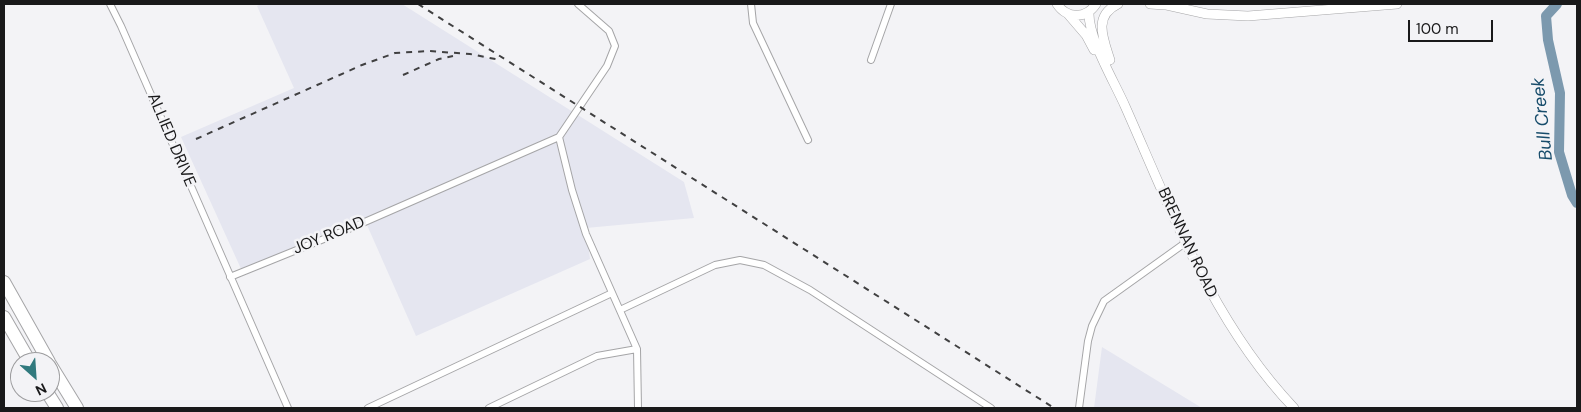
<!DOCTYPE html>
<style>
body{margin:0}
#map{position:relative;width:1581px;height:412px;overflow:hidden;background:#f3f3f6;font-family:"DM Sans",sans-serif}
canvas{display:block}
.frame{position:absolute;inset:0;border:5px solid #19191a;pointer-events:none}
.north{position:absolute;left:10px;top:352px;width:50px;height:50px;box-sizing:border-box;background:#f3f3f6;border:1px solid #9c9c9e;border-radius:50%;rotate:154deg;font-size:14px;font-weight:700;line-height:20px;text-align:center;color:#19191a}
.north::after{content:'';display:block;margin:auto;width:18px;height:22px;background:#317a7e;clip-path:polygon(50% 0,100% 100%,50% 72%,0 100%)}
.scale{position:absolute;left:1408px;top:20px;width:85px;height:22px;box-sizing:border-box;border:2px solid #19191a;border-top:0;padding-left:6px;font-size:15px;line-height:18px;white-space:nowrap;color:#19191a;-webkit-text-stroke:4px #f3f3f6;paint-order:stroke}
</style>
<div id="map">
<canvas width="1581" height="412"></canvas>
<div class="frame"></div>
<div class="north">N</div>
<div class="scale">100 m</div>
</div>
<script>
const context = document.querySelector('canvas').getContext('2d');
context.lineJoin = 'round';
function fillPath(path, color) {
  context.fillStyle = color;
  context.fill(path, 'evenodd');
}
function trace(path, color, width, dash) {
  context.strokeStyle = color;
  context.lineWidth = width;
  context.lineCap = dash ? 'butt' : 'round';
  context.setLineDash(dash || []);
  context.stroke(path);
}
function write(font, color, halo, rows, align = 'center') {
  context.font = font + ' "DM Sans",sans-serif';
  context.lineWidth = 5;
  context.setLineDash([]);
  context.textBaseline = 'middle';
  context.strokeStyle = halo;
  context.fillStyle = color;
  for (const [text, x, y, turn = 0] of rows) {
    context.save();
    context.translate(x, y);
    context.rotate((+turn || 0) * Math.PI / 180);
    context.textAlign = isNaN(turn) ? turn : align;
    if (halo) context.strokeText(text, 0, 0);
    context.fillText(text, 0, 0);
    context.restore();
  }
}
const built = new Path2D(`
 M 261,4 L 402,4 L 684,182 L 694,218 L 586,228 L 590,259 L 416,336 L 363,216 L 242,271 L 181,137 L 294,88 L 257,6 Z
 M 1102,347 L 1202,408 L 1094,408 Z`);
const river = new Path2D(`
 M 1557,4 L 1546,16 L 1548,40 L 1560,93 L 1559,152 L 1572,195 L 1577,203`);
const street = new Path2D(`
 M 110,4 L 121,26 L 288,408
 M 751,4 L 753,23 L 808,140
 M 871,60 L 891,4
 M 559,137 L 572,190 L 586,234 L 637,349 L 638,408
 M 230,277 L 351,228 L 559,137 L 607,66 L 615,46 L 609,31 L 578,4
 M 620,310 L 715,265 L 740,260 L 764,265 L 810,290 L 991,408
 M 368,408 L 612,293
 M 489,408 L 597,356 L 637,349
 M 1079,408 L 1088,341 L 1092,326 L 1104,301 L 1185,243`);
const secondary = new Path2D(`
 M 1057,4 C 1067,19 1086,19 1096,4
 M 1150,4 L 1165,5
 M 1162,4 L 1207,14 L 1248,16 L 1397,4
 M 1089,12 C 1088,38 1114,81 1125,106 C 1172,212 1213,323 1294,408
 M 1068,14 L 1086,35 L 1094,50
 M 1110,60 C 1103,38 1093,16 1118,4`);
const highway = new Path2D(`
 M 4,282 L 49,362
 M 4,317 L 30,362
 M 50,364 L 77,408
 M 47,392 L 57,408`);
const rail = new Path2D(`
 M 418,4 L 1054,408
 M 403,75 L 439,59 L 453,56
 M 196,139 L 362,65 L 395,53 L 429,51 L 470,54 L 500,60`);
const streetNames = [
 ["ALLIED DRIVE",171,140,67],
 ["JOY ROAD",329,236,-22],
 ["BRENNAN ROAD",1187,243,65]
];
const waterNames = [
 ["Bull Creek",1543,119,-96]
];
fillPath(built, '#e5e6f0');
trace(river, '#7c99ae', 10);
trace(street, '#a5a5a7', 8);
trace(secondary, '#a5a5a7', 10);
trace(highway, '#a5a5a7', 14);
trace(street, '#fff', 6);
trace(secondary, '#fff', 9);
trace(highway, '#fff', 12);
trace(rail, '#404041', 2, [6, 6]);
write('16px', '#19191a', '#f3f3f6', streetNames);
write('italic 18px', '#174c6b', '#f3f3f6', waterNames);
</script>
